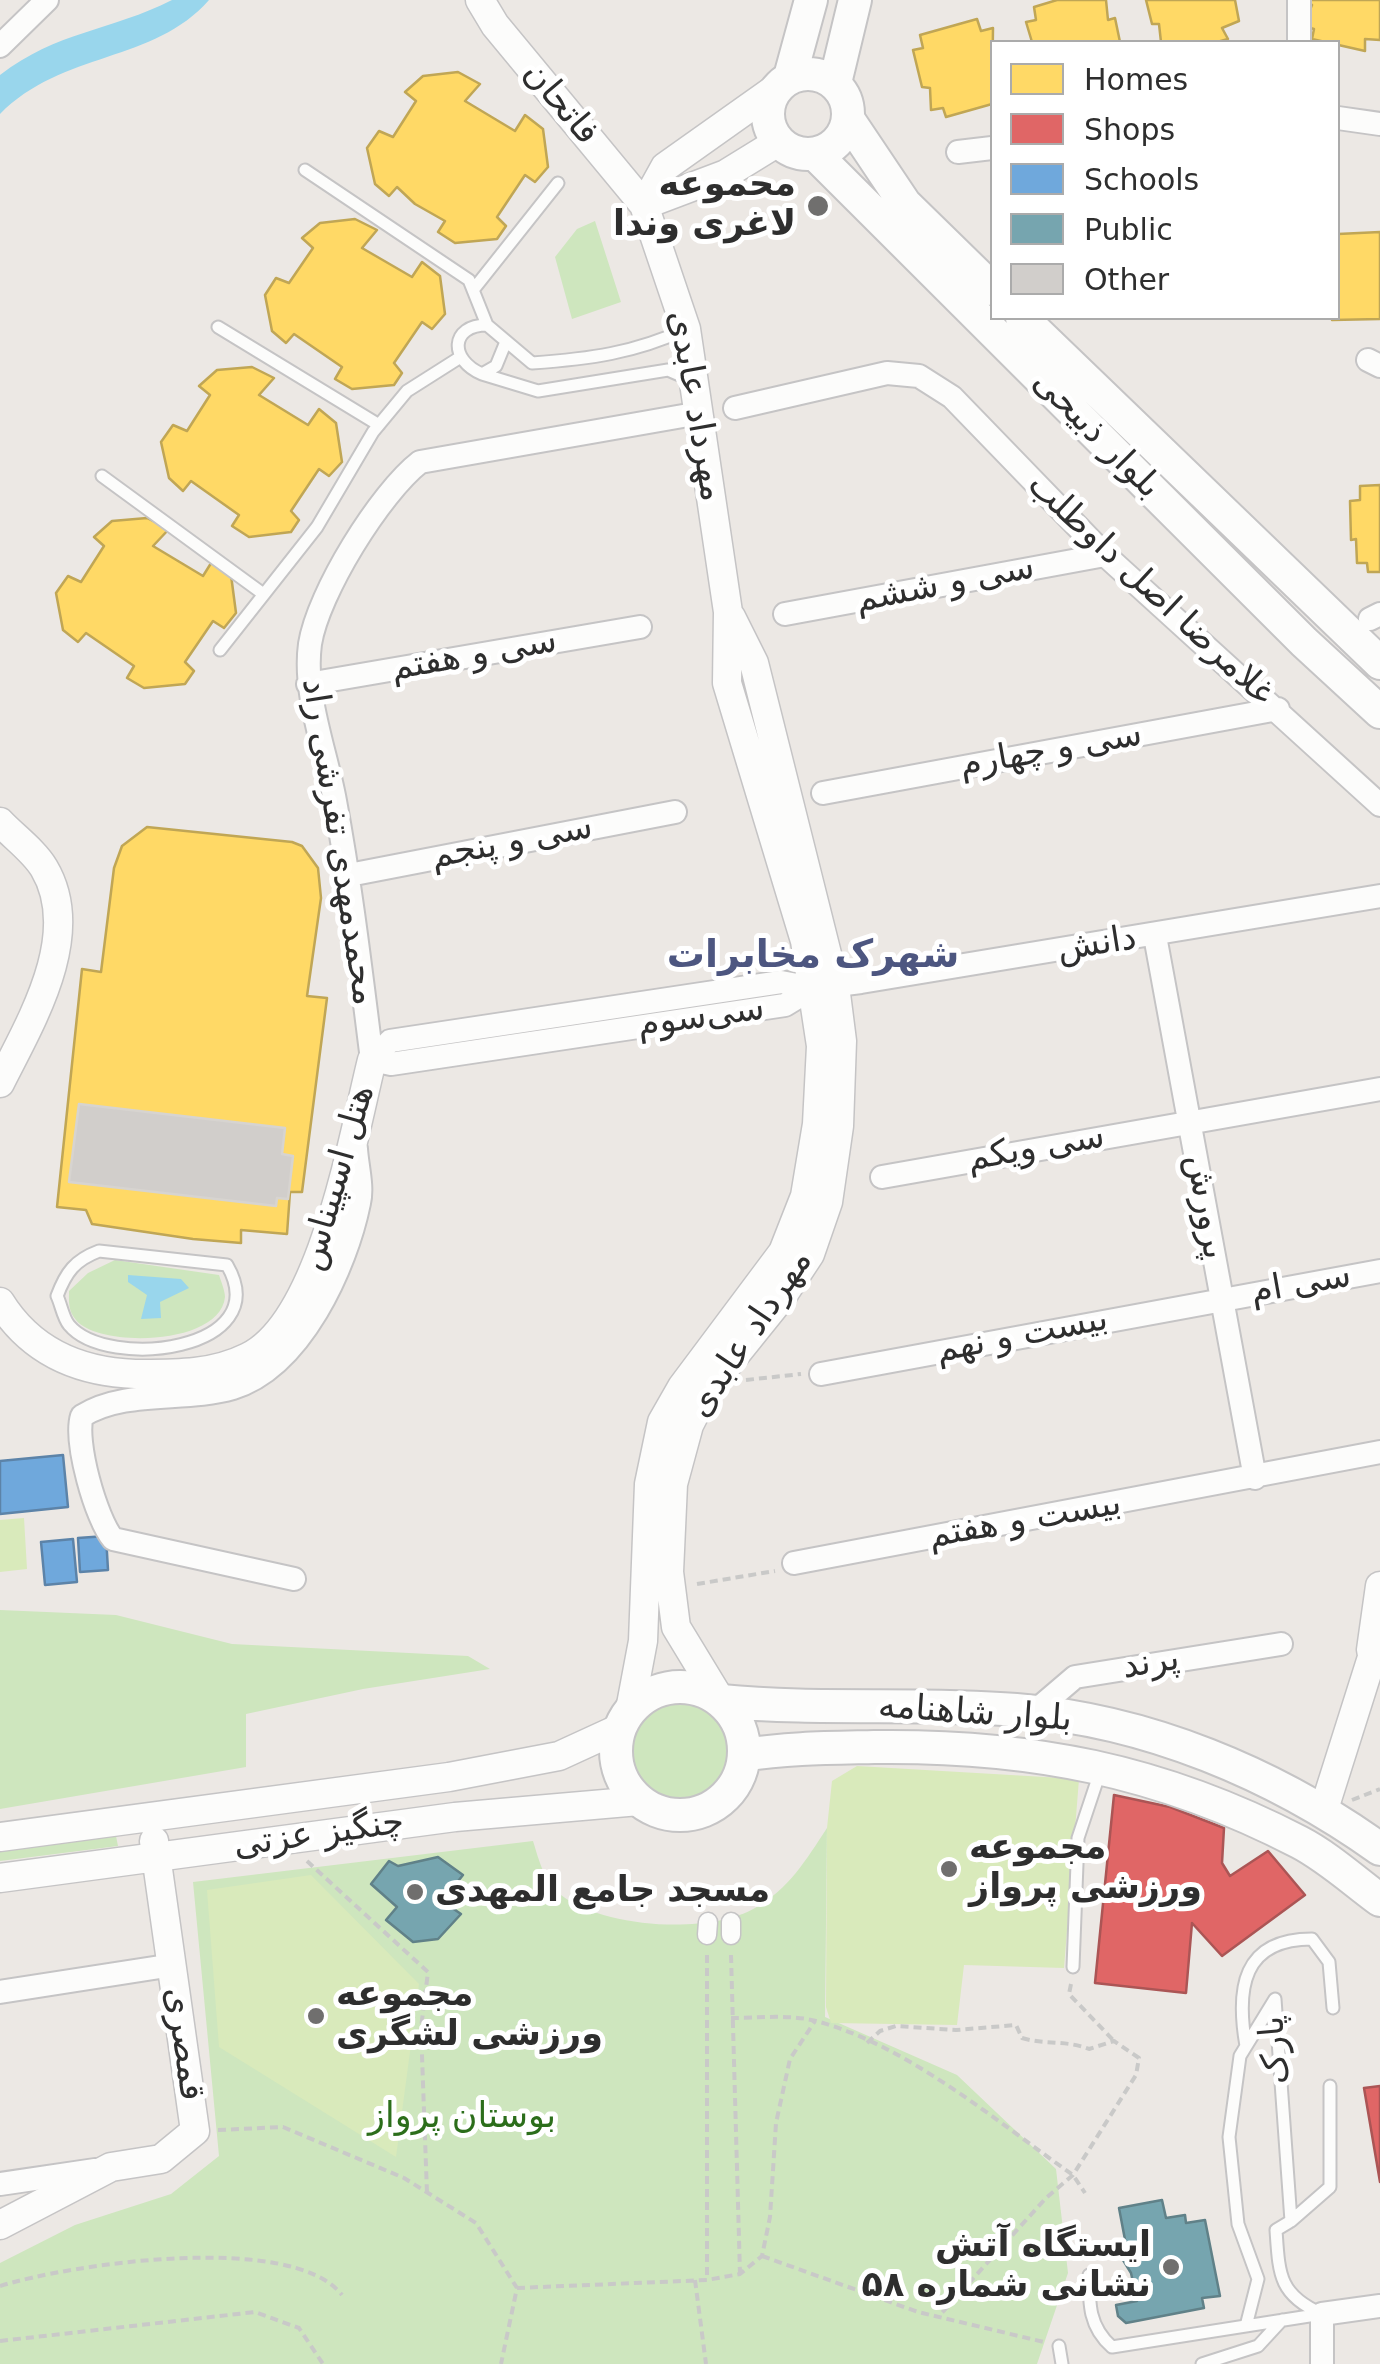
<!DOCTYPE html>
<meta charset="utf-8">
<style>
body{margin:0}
#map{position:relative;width:1380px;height:2364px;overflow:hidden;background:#ece8e4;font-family:"DejaVu Sans",sans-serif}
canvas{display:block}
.legend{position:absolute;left:990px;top:40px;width:350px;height:280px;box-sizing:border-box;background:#fff;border:2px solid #ababab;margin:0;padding:12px 18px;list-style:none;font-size:30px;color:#2e2e2e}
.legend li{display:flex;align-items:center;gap:20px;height:50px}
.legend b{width:50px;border:2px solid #ababab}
</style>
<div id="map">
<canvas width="1380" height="2364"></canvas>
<ul class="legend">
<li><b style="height:28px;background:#ffd966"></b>Homes</li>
<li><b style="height:28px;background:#e06666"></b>Shops</li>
<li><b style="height:28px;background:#6fa8dc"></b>Schools</li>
<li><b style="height:28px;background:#76a5af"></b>Public</li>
<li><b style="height:28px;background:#d1cecb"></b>Other</li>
</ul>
</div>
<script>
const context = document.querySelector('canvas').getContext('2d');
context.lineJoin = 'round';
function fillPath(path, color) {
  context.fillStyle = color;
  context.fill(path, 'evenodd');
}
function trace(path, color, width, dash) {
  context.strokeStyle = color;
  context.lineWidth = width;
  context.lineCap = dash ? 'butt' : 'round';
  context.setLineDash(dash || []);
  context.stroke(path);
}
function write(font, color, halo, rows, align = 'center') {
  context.font = font + ' "DejaVu Sans","Noto Naskh Arabic",sans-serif';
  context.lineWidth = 10;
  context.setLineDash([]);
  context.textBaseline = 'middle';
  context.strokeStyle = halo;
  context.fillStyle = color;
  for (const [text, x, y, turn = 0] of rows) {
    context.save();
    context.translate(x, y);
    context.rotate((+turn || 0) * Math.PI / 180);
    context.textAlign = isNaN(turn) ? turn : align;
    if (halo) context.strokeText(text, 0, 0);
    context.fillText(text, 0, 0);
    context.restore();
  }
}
const green = new Path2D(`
 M 595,221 L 621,302 L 572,319 L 555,257 L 577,229 Z
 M 115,1260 L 219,1275 C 221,1281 225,1291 225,1297 C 220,1346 99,1348 76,1320 C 68,1311 69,1302 69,1291 L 88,1273 Z
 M 0,1610 L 116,1615 L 232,1644 L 468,1656 L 490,1669 L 363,1689 L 246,1714 L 246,1767 L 0,1809 Z
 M630 1751a52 52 0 1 1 104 0a52 52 0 1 1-104 0Z
 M 827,1828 L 825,2017 L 957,2075 L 1056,2169 L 1068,2273 L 1037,2364 L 0,2364 L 0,2263 L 75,2225 L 171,2194 L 219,2156 L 193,1882 L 533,1841 C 539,1860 544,1882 561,1895 C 603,1928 709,1935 755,1908 C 789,1889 806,1860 827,1828 Z
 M 116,1836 L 118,1846 L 0,1861 L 0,1849 Z`);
const pitch = new Path2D(`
 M 24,1518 L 27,1569 L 0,1572 L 0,1520 Z
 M 857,1766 L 1079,1779 L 1064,1968 L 964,1965 L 957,2025 L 831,2023 L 826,2007 L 827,1828 L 832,1781 Z
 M 311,1875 L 419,1984 L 396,2157 L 219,2047 L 207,1890 Z`);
const water = new Path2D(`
 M 172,0 L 209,0 C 154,63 62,51 0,114 L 0,75 C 57,31 111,31 172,0 Z
 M 128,1275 L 181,1279 L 189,1288 L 160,1302 L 161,1318 L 141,1319 L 147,1295 L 128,1282 Z`);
const homes = new Path2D(`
 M 1057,0 L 1106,0 L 1108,20 L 1115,18 L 1120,42 L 1032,42 L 1026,22 L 1036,20 L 1034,7 Z
 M 1146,0 L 1235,0 L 1239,21 L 1222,28 L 1228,39 L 1217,42 L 1161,42 L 1159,24 L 1152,24 Z
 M 1306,0 L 1380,0 L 1380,40 L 1365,39 L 1365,51 L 1312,39 L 1314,29 L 1303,26 L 1312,5 Z
 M 977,19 L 981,31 L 993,28 L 992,104 L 946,117 L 943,108 L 931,110 L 930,88 L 922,87 L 913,50 L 923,48 L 920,35 Z
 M 458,72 L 480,84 L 465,101 L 515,131 L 525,115 L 543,129 L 548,167 L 535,182 L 525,175 L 497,217 L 506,226 L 497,239 L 455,243 L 438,232 L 445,221 L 415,204 L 397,187 L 389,196 L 375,184 L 367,148 L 379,131 L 393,137 L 416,101 L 405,92 L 423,76 Z
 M 355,219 L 377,230 L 362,248 L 412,277 L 422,262 L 440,276 L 445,314 L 432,329 L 422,322 L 394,363 L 402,373 L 394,385 L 352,389 L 335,379 L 342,367 L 294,334 L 286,343 L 272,331 L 265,295 L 276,278 L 289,283 L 313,248 L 302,238 L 320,223 Z
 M 1380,232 L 1380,319 L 1332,320 L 1338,318 L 1338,234 Z
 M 252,367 L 274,378 L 259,395 L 308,425 L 319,409 L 336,423 L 342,462 L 329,476 L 319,469 L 291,511 L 299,520 L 291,532 L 249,537 L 232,526 L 239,515 L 191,481 L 183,491 L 169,478 L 161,442 L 173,425 L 187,431 L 210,395 L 199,386 L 217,370 Z
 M 1380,485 L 1380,572 L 1368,572 L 1367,563 L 1357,563 L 1356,539 L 1351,540 L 1350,501 L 1360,500 L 1360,486 Z
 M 147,518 L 169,529 L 153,546 L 203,576 L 213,560 L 231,575 L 236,613 L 224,628 L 213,621 L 185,662 L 194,671 L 185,684 L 144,688 L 127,678 L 134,666 L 86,633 L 78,642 L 63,630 L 56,593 L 68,576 L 81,582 L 104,546 L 94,537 L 112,521 Z
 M 147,827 L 292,842 L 302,846 L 318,868 L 321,898 L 307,996 L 327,998 L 302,1192 L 290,1192 L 287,1234 L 241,1230 L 241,1243 L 193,1239 L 92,1224 L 86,1210 L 57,1207 L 82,969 L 101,972 L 114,868 L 122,846 Z`);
const shops = new Path2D(`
 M 1114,1795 L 1170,1807 L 1224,1828 L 1222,1863 L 1230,1876 L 1268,1851 L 1305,1895 L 1222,1956 L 1192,1923 L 1186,1993 L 1095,1983 Z
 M 1380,2086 L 1380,2182 L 1364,2088 Z`);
const schools = new Path2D(`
 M 63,1455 L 68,1507 L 0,1514 L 0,1461 Z
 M 106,1536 L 108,1570 L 80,1572 L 78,1538 Z
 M 73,1539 L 77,1582 L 45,1585 L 41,1542 Z`);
const public = new Path2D(`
 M 438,1857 L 463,1875 L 442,1901 L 461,1914 L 438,1939 L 413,1942 L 386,1920 L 397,1907 L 371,1884 L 389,1861 L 398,1866 Z
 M 1162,2200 L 1166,2218 L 1185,2215 L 1186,2223 L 1205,2220 L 1220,2296 L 1202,2298 L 1204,2308 L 1126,2323 L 1118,2316 L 1116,2305 L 1137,2301 L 1131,2273 L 1123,2260 L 1126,2245 L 1119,2208 Z`);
const building = new Path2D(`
 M 79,1104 L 285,1128 L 282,1154 L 293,1156 L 288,1199 L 277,1198 L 276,1206 L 69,1182 Z`);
const path = new Path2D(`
 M 746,1380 L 801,1374
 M 697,1584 L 775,1571
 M 1352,1800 L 1380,1789
 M 307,1861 L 428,1972 L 421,2028 L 427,2193
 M 707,1955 L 707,2280
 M 731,1955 L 740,2274
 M 1071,1984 L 1069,1994 L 1114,2041
 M 731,2018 C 758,2018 789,2014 816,2021 C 907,2045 996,2121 1073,2175 L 1085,2193
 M 867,2043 L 880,2031 L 896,2026 L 956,2030 L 1016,2025 L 1022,2038 C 1045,2045 1067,2040 1089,2049 L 1114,2041 L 1139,2058 L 1136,2075 L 1073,2175 L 1046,2198 L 940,2315
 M 218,2130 L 283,2127 L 404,2178 L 476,2223 L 517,2288 L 501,2364
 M 762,2256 L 918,2312 L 1044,2342
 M 695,2280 L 706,2364
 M 0,2286 C 71,2264 292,2231 342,2295
 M 517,2288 L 707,2280 L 740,2274 L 762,2256 L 770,2217 L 776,2123 L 790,2059 L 815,2021
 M 0,2341 L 255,2312 L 299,2328 L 323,2364`);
const service = new Path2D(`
 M 305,170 L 469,280 L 487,325
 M 473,290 L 558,183
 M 218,327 L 379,425
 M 505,344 L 496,366 L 482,374 C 449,360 450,325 487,325 L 532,363 C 589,359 635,353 686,329
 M 482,374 L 538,391 L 668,370 L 691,380
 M 102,476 L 262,593
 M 220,650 L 317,527 L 373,432 L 407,391 L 459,358
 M 99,1251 L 227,1265 C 277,1351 107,1371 69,1325 C 63,1318 61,1304 57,1296 C 66,1272 75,1260 99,1251 Z
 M 1073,1967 L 1078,1838 L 1101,1769
 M 1246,2046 C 1236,1989 1242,1939 1312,1939 L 1329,1962 L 1333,2008
 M 1291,2221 L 1276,2230 C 1279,2275 1279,2295 1322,2314
 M 1089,2275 C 1089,2304 1089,2327 1112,2347 L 1322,2314
 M 1246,2326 L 1258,2279 L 1238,2224 L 1229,2137 L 1240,2056 L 1275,1999 L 1291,2221 L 1330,2187 L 1330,2086
 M 1059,2346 L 1062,2364
 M 1202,2364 L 1258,2346 L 1282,2320`);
const pedestrian = new Path2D(`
 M 707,1935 L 708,1922
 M 731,1935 L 731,1922`);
const minor = new Path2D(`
 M 1299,42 L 1299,0
 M 0,46 L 47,0
 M 1338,118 L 1380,124
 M 958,152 L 992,148
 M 1368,360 L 1380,366
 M 735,408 L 887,373 L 919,376 L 952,397 L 1105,555 L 1380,805
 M 785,614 L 1105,555
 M 1370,619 L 1380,614
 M 308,684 L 640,627
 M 823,793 L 1278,709
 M 349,875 L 675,812
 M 1155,936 L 1255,1478
 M 372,1060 L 390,1041 L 781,982 L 813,988 L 861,982 L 1380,896
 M 372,1060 C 361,973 351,887 335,801 C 326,751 303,695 310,644 C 318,593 380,493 420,462 L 700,413
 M 372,1060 L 391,1064 L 785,1005 L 813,988
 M 882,1177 L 1380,1089
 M 821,1374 L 1380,1271
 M 794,1563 L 1380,1452
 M 294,1579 L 113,1539 C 96,1519 74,1441 82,1416 C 125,1389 185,1402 233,1388 C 301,1367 346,1267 359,1203 C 363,1187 357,1166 356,1149
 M 1034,1712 L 1075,1677 L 1281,1644
 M 0,1992 L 173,1965
 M 0,2184 L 95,2170
 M 1322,2364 L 1322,2314 L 1380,2306`);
const tertiary = new Path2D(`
 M 480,0 L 495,25 L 644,205 L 686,329 L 728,612 L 727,683 L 805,941 L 821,1046 L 817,1124 L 805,1196 L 783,1252 L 682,1387 L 662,1422 L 649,1484 L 643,1641 L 630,1710
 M 644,205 L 665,167 L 775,89
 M 644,205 L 726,174 L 778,142
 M 0,822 C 13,836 34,851 44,868 C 84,935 30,1023 0,1083
 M 0,1302 C 31,1352 79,1372 135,1374 C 174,1374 212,1375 248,1357 C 322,1321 353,1136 372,1060
 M 1371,1650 L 1380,1586
 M 721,1701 L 676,1627 L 669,1572 L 673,1484 L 689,1425 L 707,1390 L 781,1298 L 810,1254 L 828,1202 L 839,1126 L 842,1041 L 835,986 L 754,663 L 731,617
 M 1324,1809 L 1380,1632
 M 0,1837 L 449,1777 L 559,1756 L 620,1728
 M 0,1878 L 455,1817 L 639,1801
 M 0,2225 L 111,2167 L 161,2159 L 195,2131 L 154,1841`);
const secondary = new Path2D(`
 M768 114a40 40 0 1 1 80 0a40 40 0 1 1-80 0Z
 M 790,77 L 811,0
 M 835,83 L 855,0
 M 848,119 L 905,204 L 992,289
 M 815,154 L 1304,642 L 1380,712
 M 1022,318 L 1380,663
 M616 1751a64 64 0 1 1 128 0a64 64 0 1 1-128 0Z
 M 721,1701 C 819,1711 918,1702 1016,1710 C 1147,1720 1275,1774 1380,1849
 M 744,1755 C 788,1748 830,1748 874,1747 C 1030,1745 1160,1770 1299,1842 C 1328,1857 1354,1881 1380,1900`);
const markers = [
 [818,206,12,"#706f6e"],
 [949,1869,10,"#706f6e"],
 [415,1892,10,"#706f6e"],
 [316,2016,10,"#706f6e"],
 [1171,2267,10,"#706f6e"]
];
const streetNames = [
 ["فاتحان",560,104,50],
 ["مهرداد عابدی",695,406,80],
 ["بلوار ذبیحی",1096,435,45],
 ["سی و ششم",945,585,-11],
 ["غلامرضا اصل داوطلب",1150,590,43],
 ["سی و هفتم",474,656,-10],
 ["سی و چهارم",1051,751,-10],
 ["محمدمهدی تفرشی راد",338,842,81],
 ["سی و پنجم",512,843,-11],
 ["دانش",1097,945,-9],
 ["سی‌سوم",701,1018,-8],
 ["سی ویکم",1036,1149,-10],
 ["هتل اسپیناس",338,1178,-74],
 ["پرورش",1205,1207,80],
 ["سی ام",1301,1285,-10],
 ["مهرداد عابدی",751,1334,-56],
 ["بیست و نهم",1022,1336,-11],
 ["بیست و هفتم",1025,1521,-10],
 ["پرند",1151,1664,-9],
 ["بلوار شاهنامه",975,1714,4],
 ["چنگیز عزتی",319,1835,-8],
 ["قمصری",183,2044,82],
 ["پارک",1276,2050,-95]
];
const poiNames = [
 ["محموعه",796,186,"right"],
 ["لاغری وندا",796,226,"right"],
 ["مجموعه",969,1849],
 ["ورزشی پرواز",969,1889],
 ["مسجد جامع المهدی",435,1892],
 ["مجموعه",336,1996],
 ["ورزشی لشگری",336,2036],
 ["ایستگاه آتش",1151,2247,"right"],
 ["نشانی شماره ۵۸",1151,2287,"right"]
];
const parkNames = [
 ["بوستان پرواز",462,2118]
];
const neighbourhoodNames = [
 ["شهرک مخابرات",813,957]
];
fillPath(green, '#cee6be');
fillPath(pitch, '#d9eabb');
fillPath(water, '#99d6ec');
fillPath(homes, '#ffd966');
trace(homes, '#c0a655', 2.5);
fillPath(shops, '#e06666');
trace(shops, '#ab5555', 2.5);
fillPath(schools, '#6fa8dc');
trace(schools, '#5c83a8', 2.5);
fillPath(public, '#76a5af');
trace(public, '#608188', 2.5);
fillPath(building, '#d1cecb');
trace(building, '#d7d4d0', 2.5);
trace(service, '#c5c4c5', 15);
trace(pedestrian, '#c5c4c5', 21);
trace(minor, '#c5c4c5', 26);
trace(tertiary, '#c5c4c5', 31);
trace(secondary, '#c5c4c5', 36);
trace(path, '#c9c9c8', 4, [8, 5]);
trace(service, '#fcfcfb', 11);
trace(pedestrian, '#fcfcfb', 18);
trace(minor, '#fcfcfb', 22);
trace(tertiary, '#fcfcfb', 28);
trace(secondary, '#fcfcfb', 32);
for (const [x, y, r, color] of markers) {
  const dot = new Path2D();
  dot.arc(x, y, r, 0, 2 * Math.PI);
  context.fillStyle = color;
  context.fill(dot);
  trace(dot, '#fff', 4);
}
write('35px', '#2e2e2e', '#fff', streetNames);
write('bold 35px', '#2e2e2e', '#fff', poiNames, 'left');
write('35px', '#2c6e1b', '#fff', parkNames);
write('bold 38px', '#4d5680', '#fff', neighbourhoodNames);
</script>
